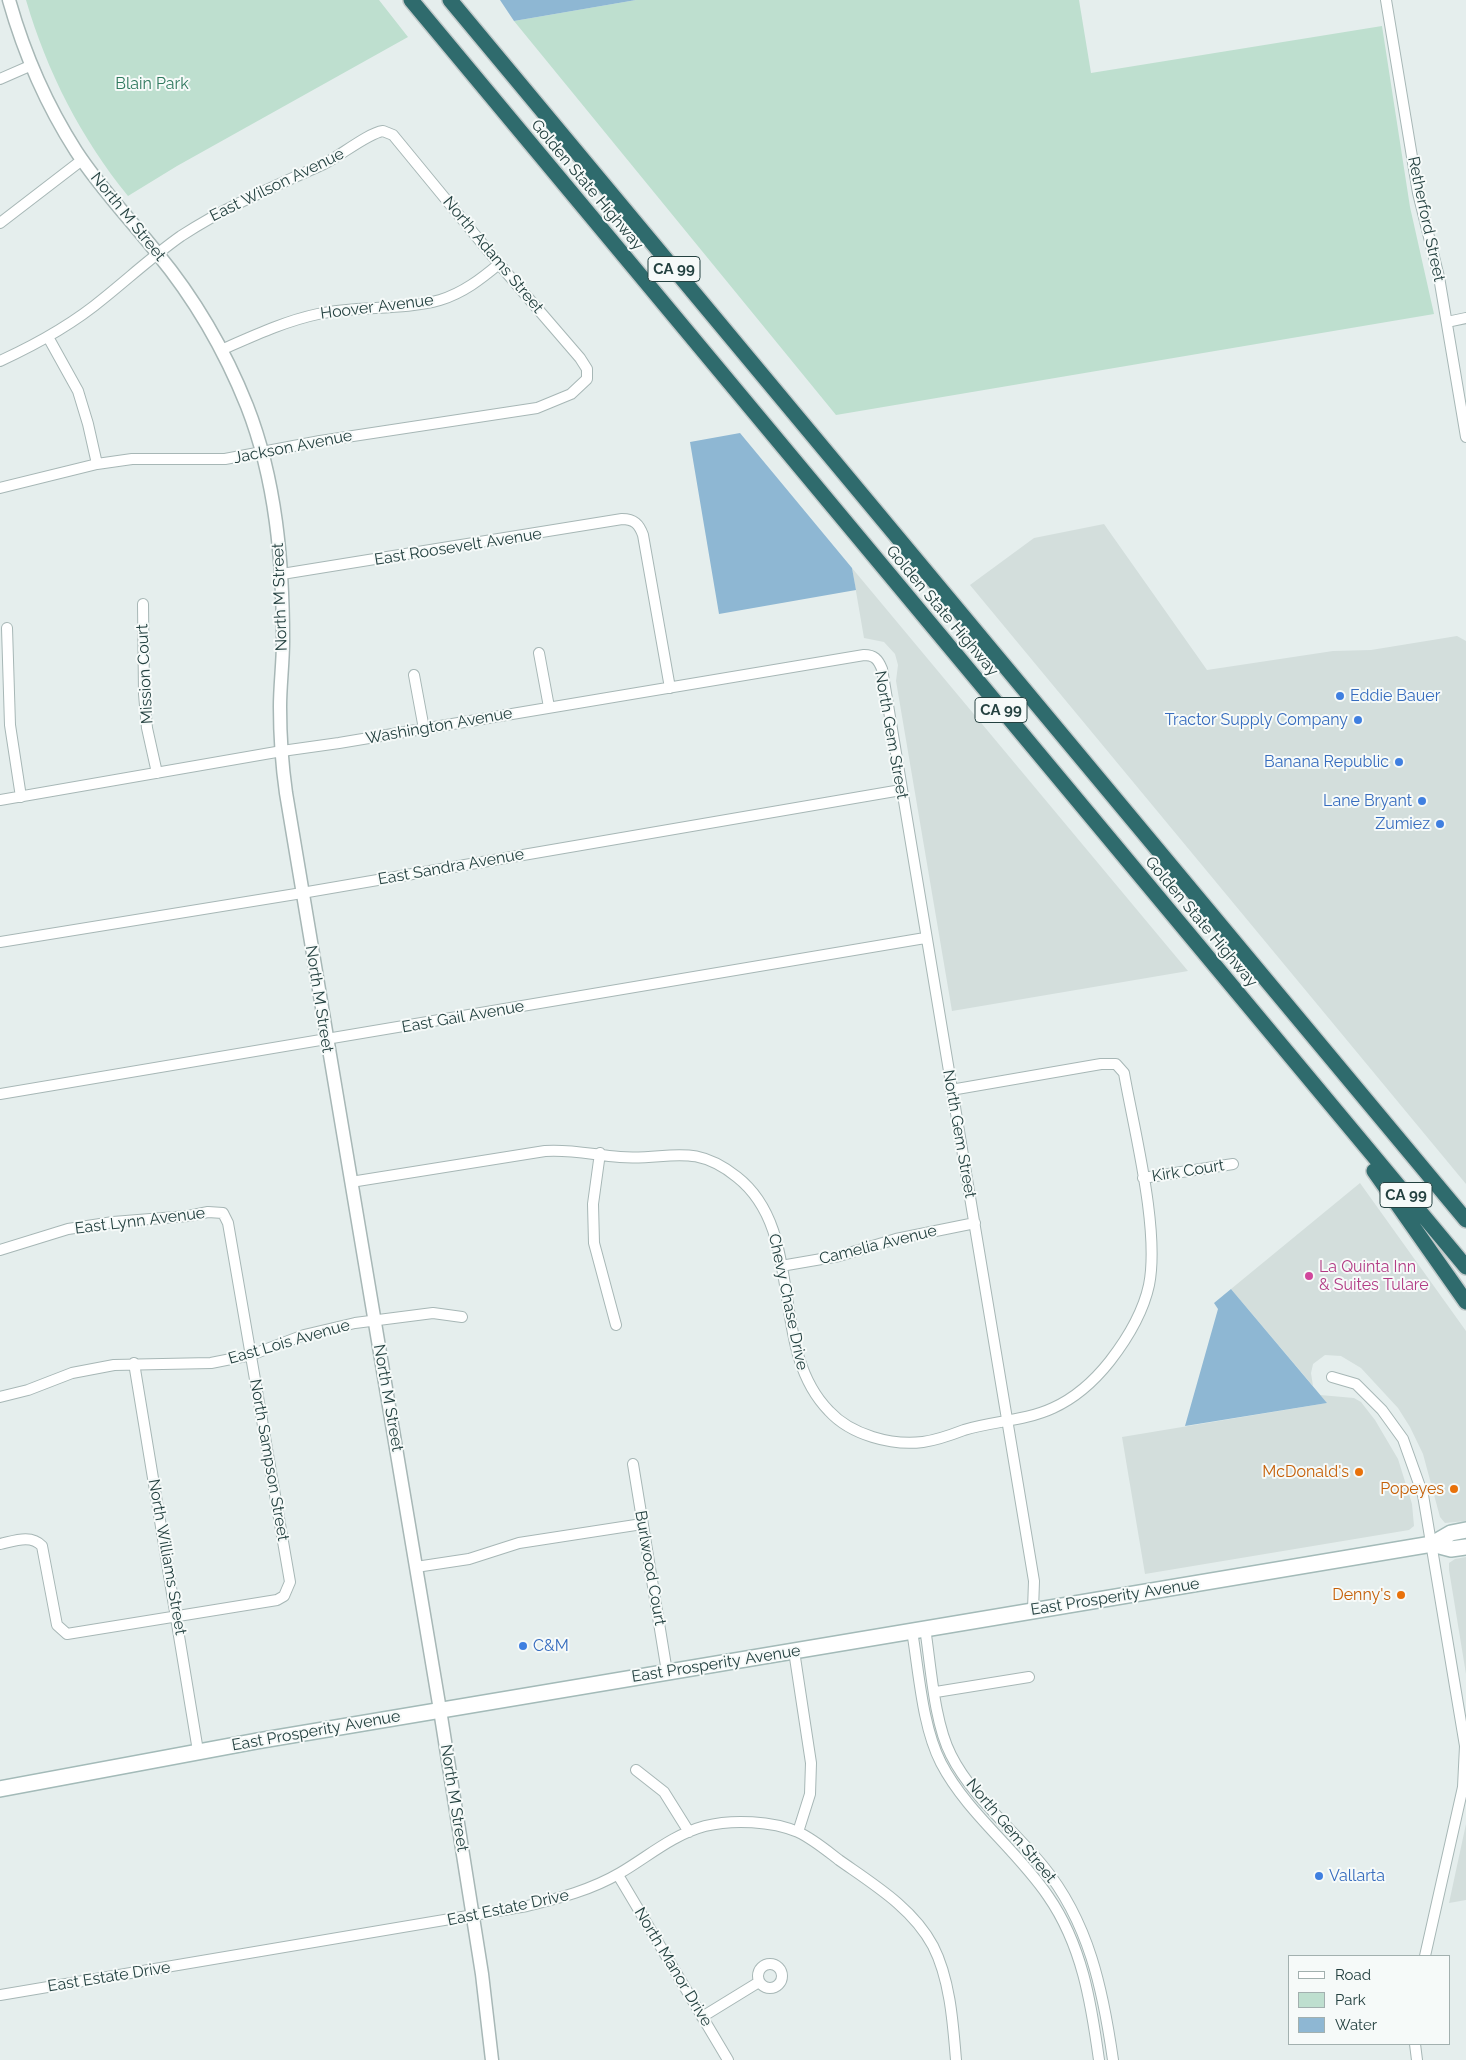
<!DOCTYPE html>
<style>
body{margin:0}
#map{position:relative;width:1466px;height:2060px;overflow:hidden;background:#e5eeed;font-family:Raleway,sans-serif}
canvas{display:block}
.legend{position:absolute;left:1288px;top:1955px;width:162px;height:90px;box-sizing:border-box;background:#f6faf9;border:1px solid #a2b0af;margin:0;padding:6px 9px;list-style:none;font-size:15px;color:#244140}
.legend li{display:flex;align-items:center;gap:10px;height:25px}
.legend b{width:25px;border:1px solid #a2b0af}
</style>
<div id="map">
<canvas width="1466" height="2060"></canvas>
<ul class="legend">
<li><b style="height:6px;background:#fff"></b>Road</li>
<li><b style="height:14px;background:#bedfcf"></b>Park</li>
<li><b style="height:14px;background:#8eb7d3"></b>Water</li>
</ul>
</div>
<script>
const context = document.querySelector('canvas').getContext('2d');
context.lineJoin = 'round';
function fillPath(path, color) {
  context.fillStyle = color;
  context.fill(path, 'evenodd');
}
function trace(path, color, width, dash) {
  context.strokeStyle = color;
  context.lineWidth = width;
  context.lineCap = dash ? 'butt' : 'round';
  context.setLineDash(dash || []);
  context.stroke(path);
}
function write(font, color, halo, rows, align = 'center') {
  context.font = font + ' Raleway,sans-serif';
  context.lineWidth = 4;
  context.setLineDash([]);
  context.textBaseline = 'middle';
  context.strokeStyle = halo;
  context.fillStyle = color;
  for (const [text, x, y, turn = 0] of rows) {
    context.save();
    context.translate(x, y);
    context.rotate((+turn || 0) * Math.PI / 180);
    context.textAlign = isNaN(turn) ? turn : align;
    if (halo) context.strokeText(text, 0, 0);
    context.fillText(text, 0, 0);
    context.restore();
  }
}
const built = new Path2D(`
 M 1104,524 L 1207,670 L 1333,651 L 1371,650 L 1457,636 L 1466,641 L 1466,1184 L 970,585 L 1034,538 Z
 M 852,568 L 1188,971 L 952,1011 L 896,681 L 898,665 L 895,654 L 884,642 L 864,638 Z
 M 1360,1183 L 1466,1331 L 1466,1521 L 1445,1523 L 1440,1517 L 1423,1454 L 1410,1427 L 1398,1408 L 1361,1368 L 1341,1356 L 1325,1355 L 1313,1364 L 1311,1373 L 1313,1386 L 1231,1289 Z
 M 1320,1395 L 1354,1398 L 1361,1402 L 1375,1420 L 1398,1459 L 1412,1504 L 1414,1526 L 1409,1530 L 1145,1574 L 1122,1437 L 1327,1403 Z
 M 1466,1557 L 1466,1674 L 1449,1570 L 1449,1563 L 1455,1559 Z
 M 1466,1824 L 1466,1900 L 1449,1903 Z`);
const green = new Path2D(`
 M 26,0 L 379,0 L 408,37 L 177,166 L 128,196 C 81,138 47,72 26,0 Z
 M 636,0 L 1079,0 L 1091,73 L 1382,26 L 1410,207 L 1434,314 L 836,415 L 514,21 Z`);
const water = new Path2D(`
 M 500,0 L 636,0 L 514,21 Z
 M 740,433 L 852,568 L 856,590 L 719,614 L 690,442 Z
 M 1231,1289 L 1327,1403 L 1185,1426 L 1218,1309 L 1214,1303 Z`);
const minor = new Path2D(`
 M 1386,0 L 1418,193 L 1439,277 L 1466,437
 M 0,79 L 32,65
 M 0,223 L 82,160
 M 1447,322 L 1466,318
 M 48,337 L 78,391 L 88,424 L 97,464
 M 221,350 C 253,336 285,321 318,314 C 358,305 401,311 440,300 C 463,293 481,279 499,264
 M 0,361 C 37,344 73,324 104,298 C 130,277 154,255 181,236 C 227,206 275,186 324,164 C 340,156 368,133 383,131 L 393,135 L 499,264 L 580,358 L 587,369 L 587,379 L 571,394 L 537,408 L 320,441 L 225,459 L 132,459 L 97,464 L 0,488
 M 282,574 L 622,519 C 634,519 639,524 643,535 L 670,688
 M 143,604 L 144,694 L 147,728 L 157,773
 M 7,628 L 10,725 L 21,797
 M 539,653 L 549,707
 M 414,675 L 424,729
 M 0,800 L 282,751 L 339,743 L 864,655 C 874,655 878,659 882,669 L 1034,1581 L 1033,1610
 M 0,942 L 302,893 L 901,790
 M 0,1094 L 925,938
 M 600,1153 L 593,1204 L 594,1243 L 616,1325
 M 1143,1178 L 1233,1164
 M 351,1182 L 545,1151 C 571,1149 594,1155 620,1157 C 668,1161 692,1141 737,1177 C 807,1232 767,1348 829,1411 C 851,1435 892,1446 923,1442 C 937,1440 951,1435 964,1430 C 993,1421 1025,1421 1053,1408 C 1075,1398 1095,1380 1110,1361 C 1127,1339 1143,1313 1149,1285 C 1160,1230 1134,1130 1124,1073 L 1116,1064 L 1101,1064 L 951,1090
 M 0,1250 L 68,1229 L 113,1222 L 188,1216 L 208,1212 L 223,1213 L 228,1223 L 290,1582 L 284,1596 L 277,1600 L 67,1634 L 57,1625 L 42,1546 C 31,1534 14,1541 0,1544
 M 781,1266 L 839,1256 L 896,1239 L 975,1223
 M 134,1363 L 198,1751
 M 1332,1377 L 1356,1384 L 1382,1410 L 1403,1439 L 1423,1495 L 1465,1746 L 1463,1787 L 1425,1956
 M 0,1397 L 28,1390 L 72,1373 L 114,1365 L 211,1363 L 251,1355 L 304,1335 L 355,1323 L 433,1313 L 462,1317
 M 633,1464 L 667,1672
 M 416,1567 L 469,1559 L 519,1543 L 642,1524
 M 925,1628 C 931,1666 934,1722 951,1755 C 972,1797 1013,1829 1043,1866 C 1089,1922 1103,1990 1113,2060
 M 912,1631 C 919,1672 922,1726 941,1763 C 967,1813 1016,1849 1048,1896 C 1082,1945 1091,2002 1099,2060
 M 794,1651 L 811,1763 L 810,1794 L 798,1832
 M 936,1692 L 1029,1677
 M 636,1770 L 664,1792 L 689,1832
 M 618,1875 L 728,2060
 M758 1976a12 12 0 1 1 24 0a12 12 0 1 1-24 0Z
 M 0,1995 L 527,1906 C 560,1898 591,1890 620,1873 C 649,1856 672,1835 705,1826 C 733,1819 772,1821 798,1832 C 813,1839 826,1850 839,1860 C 873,1884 913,1908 933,1946 C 950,1979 953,2023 956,2060
 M 702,2017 L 759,1982
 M 1415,2044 L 1417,2060`);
const tertiary = new Path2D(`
 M 9,0 C 24,53 46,104 76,151 C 100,188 130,219 157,253 C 195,299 225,351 247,406 C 276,480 283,562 283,641 C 283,663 280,685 280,707 C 280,736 282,765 286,793 L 440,1710 L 482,1974 L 492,2060`);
const secondary = new Path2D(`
 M 1432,1544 L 1451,1549 L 1466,1547
 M 0,1789 L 257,1741 L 1432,1544 L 1451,1533 L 1466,1530`);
const motorway = new Path2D(`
 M 411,0 L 1466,1267
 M 450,0 L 1466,1220
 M 1374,1171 L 1466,1302`);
const markers = [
 [1340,696,5,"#3f7fe0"],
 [1358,720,5,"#3f7fe0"],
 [1399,762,5,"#3f7fe0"],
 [1422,801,5,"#3f7fe0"],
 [1440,824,5,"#3f7fe0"],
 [1309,1276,5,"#d1479c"],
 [1359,1472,5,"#e8710a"],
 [1454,1489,5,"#e8710a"],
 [1401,1595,5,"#e8710a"],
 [523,1646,5,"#3f7fe0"],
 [1319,1876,5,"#3f7fe0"]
];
const shields = [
 [674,269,52],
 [1001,710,52],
 [1406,1195,52]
];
const shieldNames = [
 ["CA 99",674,269],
 ["CA 99",1001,710],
 ["CA 99",1406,1195]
];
const parkNames = [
 ["Blain Park",152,84]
];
const streetNames = [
 ["East Wilson Avenue",277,185,-26],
 ["Golden State Highway",587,185,50],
 ["North M Street",128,217,51],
 ["Retherford Street",1426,219,78],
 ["North Adams Street",493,255,50],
 ["Hoover Avenue",377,307,-7],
 ["Jackson Avenue",293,447,-11],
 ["East Roosevelt Avenue",458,547,-9],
 ["North M Street",280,597,-92],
 ["Golden State Highway",942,611,50],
 ["Mission Court",145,674,-93],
 ["Washington Avenue",439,726,-10],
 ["North Gem Street",891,735,80],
 ["East Sandra Avenue",451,867,-10],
 ["Golden State Highway",1201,922,50],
 ["North M Street",319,999,81],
 ["East Gail Avenue",463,1017,-10],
 ["North Gem Street",959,1134,80],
 ["Kirk Court",1188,1171,-9],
 ["East Lynn Avenue",140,1221,-7],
 ["Camelia Avenue",878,1245,-14],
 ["Chevy Chase Drive",788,1302,78],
 ["East Lois Avenue",289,1342,-16],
 ["North M Street",388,1398,80],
 ["North Sampson Street",269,1460,80],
 ["North Williams Street",167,1557,80],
 ["Burlwood Court",650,1568,80],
 ["East Prosperity Avenue",1115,1597,-9],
 ["East Prosperity Avenue",716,1664,-9],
 ["East Prosperity Avenue",316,1731,-10],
 ["North M Street",454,1798,81],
 ["North Gem Street",1011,1831,50],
 ["East Estate Drive",508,1908,-12],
 ["North Manor Drive",673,1967,59],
 ["East Estate Drive",109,1977,-9]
];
const shopNames = [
 ["Eddie Bauer",1350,696,"left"],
 ["Tractor Supply Company",1348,720],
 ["Banana Republic",1389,762],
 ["Lane Bryant",1412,801],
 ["Zumiez",1430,824],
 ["C&M",533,1646,"left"],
 ["Vallarta",1329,1876,"left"]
];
const hotelNames = [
 ["La Quinta Inn",1319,1267],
 ["& Suites Tulare",1319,1285]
];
const foodNames = [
 ["McDonald's",1349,1472],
 ["Popeyes",1444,1489],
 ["Denny's",1391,1595]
];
fillPath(built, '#d3dedc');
fillPath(green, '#bedfcf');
fillPath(water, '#8eb7d3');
trace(minor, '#a7b7b6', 12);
trace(tertiary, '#a7b7b6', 15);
trace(secondary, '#a3bab8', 18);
trace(motorway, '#c2caca', 18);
trace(minor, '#fff', 10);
trace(tertiary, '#fff', 12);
trace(secondary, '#fff', 15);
trace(motorway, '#2f6b6d', 15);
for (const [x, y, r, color] of markers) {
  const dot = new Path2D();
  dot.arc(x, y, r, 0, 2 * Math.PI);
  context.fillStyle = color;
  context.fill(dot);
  trace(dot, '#f6faf9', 2);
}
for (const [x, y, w] of shields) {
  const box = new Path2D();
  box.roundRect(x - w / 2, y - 12.5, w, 25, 4);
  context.fillStyle = '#f6faf9';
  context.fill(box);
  trace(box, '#244140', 1);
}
write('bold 15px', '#244140', null, shieldNames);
write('16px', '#2e785d', '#f6faf9', parkNames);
write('16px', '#244140', '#f6faf9', streetNames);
write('16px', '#366cbe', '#f6faf9', shopNames, 'right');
write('16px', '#b23c85', '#f6faf9', hotelNames, 'left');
write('16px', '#c56008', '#f6faf9', foodNames, 'right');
</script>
